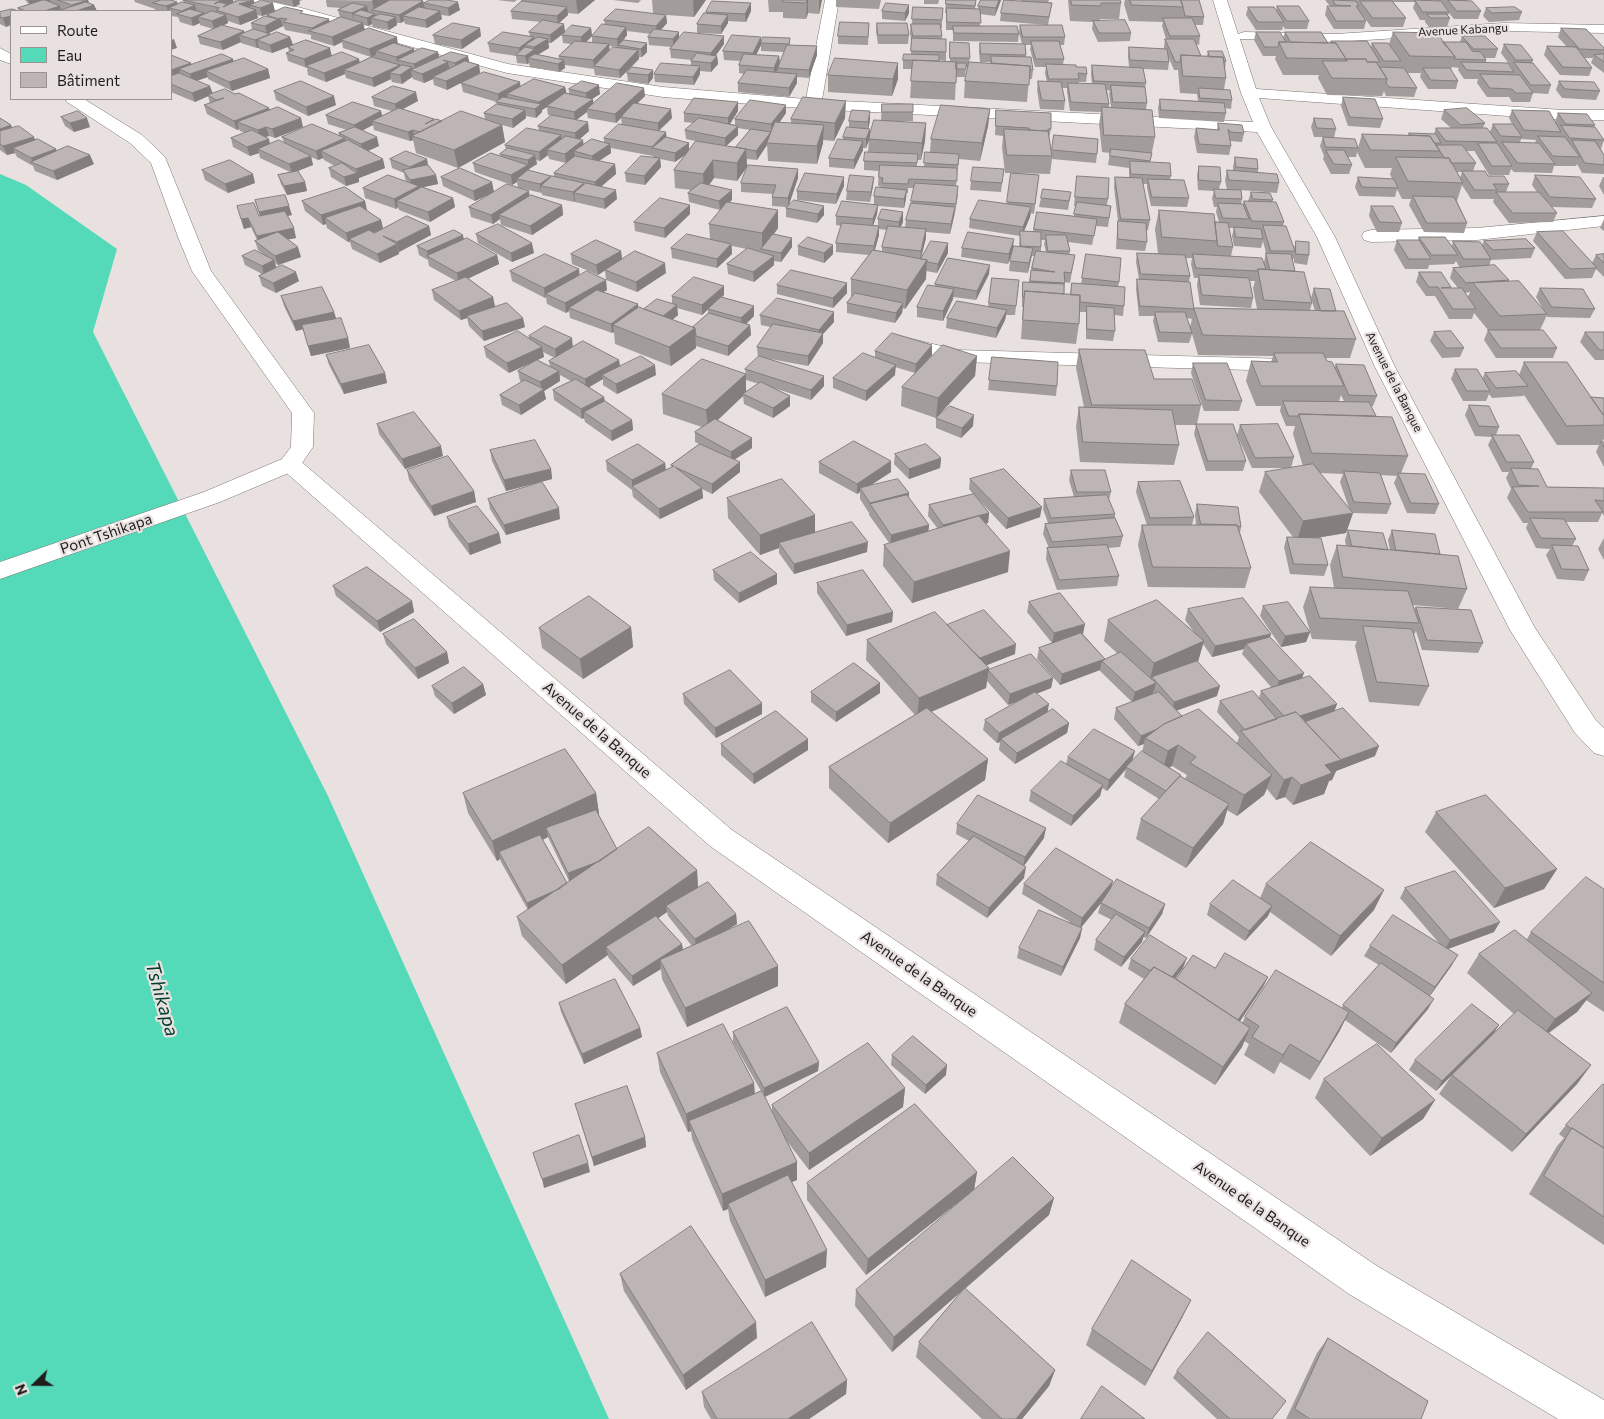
<!DOCTYPE html>
<meta charset="utf-8">
<style>
body{margin:0}
#map{position:relative;width:1604px;height:1419px;overflow:hidden;background:#e8e1df;font-family:Commissioner,sans-serif}
canvas{display:block}
.legend{position:absolute;left:10px;top:10px;width:162px;height:90px;box-sizing:border-box;background:#e8e1df;border:1px solid #989391;margin:0;padding:6px 9px;list-style:none;font-size:15px;color:#1f1d1c}
.legend li{display:flex;align-items:center;gap:10px;height:25px}
.legend b{width:25px;border:1px solid #989391}
.north{position:absolute;left:10px;top:1359px;width:50px;height:50px;-webkit-text-stroke:4px #e8e1df;paint-order:stroke;rotate:248deg;font-size:14px;font-weight:700;line-height:20px;text-align:center;color:#1f1d1c}
.north::after{content:'';display:block;margin:auto;width:18px;height:22px;background:#1f1d1c;clip-path:polygon(50% 0,100% 100%,50% 72%,0 100%)}
</style>
<div id="map">
<canvas width="1604" height="1419"></canvas>
<ul class="legend">
<li><b style="height:6px;background:#fff"></b>Route</li>
<li><b style="height:14px;background:#54dab8"></b>Eau</li>
<li><b style="height:14px;background:#bcb5b3"></b>Bâtiment</li>
</ul>
<div class="north">N</div>
</div>
<script>
const context = document.querySelector('canvas').getContext('2d');
context.lineJoin = 'round';
function fillPath(path, color) {
  context.fillStyle = color;
  context.fill(path, 'evenodd');
}
function trace(path, color, width, dash) {
  context.strokeStyle = color;
  context.lineWidth = width;
  context.lineCap = dash ? 'butt' : 'round';
  context.setLineDash(dash || []);
  context.stroke(path);
}
function write(font, color, halo, rows, align = 'center') {
  context.font = font + ' Commissioner,sans-serif';
  context.lineWidth = 4.5;
  context.setLineDash([]);
  context.textBaseline = 'middle';
  context.strokeStyle = halo;
  context.fillStyle = color;
  for (const [text, x, y, turn = 0] of rows) {
    context.save();
    context.translate(x, y);
    context.rotate((+turn || 0) * Math.PI / 180);
    context.textAlign = isNaN(turn) ? turn : align;
    if (halo) context.strokeText(text, 0, 0);
    context.fillText(text, 0, 0);
    context.restore();
  }
}
const water = new Path2D(`
 M 0,174 L 26,185 L 117,249 L 93,332 L 328,796 L 609,1419 L 0,1419 Z`);
const minor = new Path2D(`
 M 236,0 L 265,0 L 294,6 L 508,64 L 663,87 L 806,99 L 825,0 L 839,0 L 822,100 L 1253,122 L 1241,93 L 1213,0 L 1227,0 L 1238,34 L 1244,32 L 1336,34 L 1504,23 L 1604,25 L 1604,33 L 1504,31 L 1336,42 L 1240,39 L 1256,89 L 1563,110 L 1604,110 L 1604,120 L 1563,120 L 1259,98 L 1271,127 L 1335,237 L 1395,367 L 1535,628 L 1595,719 L 1604,728 L 1604,756 L 1594,753 L 1575,733 L 1510,630 L 1375,367 L 1317,237 L 1257,132 L 813,109 L 663,97 L 507,73 L 292,14 L 238,3 Z
 M 1604,216 L 1604,226 L 1477,240 L 1371,242 L 1364,240 L 1362,236 L 1364,232 L 1371,230 L 1477,228 Z
 M 895,335 L 958,350 L 1288,359 L 1295,361 L 1298,365 L 1295,369 L 1288,371 L 958,362 L 888,345 L 885,341 L 888,337 Z
 M 290,457 L 298,459 L 732,830 L 1377,1266 L 1604,1400 L 1604,1419 L 1558,1419 L 1349,1294 L 710,846 L 282,469 L 279,464 L 282,459 Z`);
const major = new Path2D(`
 M 0,48 L 11,54 L 11,64 L 0,60 Z
 M 65,99 L 84,99 L 142,135 L 165,157 L 211,271 L 314,413 L 313,447 L 298,469 L 220,502 L 0,579 L 0,562 L 204,492 L 282,459 L 291,447 L 292,413 L 192,271 L 178,237 L 151,163 L 130,143 L 67,102 Z`);
const wall = new Path2D(`
 M 25,0 L 88,0 L 89,3 L 94,5 L 97,11 L 19,11 L 18,8 L 29,4 Z
 M 134,0 L 171,0 L 178,4 L 184,2 L 183,0 L 233,0 L 233,2 L 254,3 L 275,11 L 304,14 L 330,22 L 340,18 L 338,10 L 341,8 L 327,7 L 326,0 L 423,1 L 424,3 L 460,10 L 449,16 L 441,15 L 442,19 L 427,28 L 405,24 L 404,21 L 401,23 L 397,23 L 397,25 L 389,30 L 373,27 L 372,24 L 368,26 L 364,25 L 365,30 L 415,51 L 438,52 L 439,58 L 469,62 L 479,65 L 480,73 L 447,90 L 434,85 L 433,79 L 424,83 L 413,79 L 412,77 L 402,84 L 392,82 L 391,79 L 374,87 L 346,78 L 345,74 L 326,82 L 308,75 L 307,68 L 288,61 L 286,53 L 289,52 L 288,47 L 360,62 L 371,57 L 343,48 L 342,42 L 334,46 L 311,39 L 311,35 L 285,30 L 284,27 L 283,26 L 269,33 L 270,35 L 290,37 L 293,45 L 272,53 L 259,49 L 259,48 L 257,48 L 241,43 L 241,42 L 223,50 L 200,44 L 198,36 L 213,29 L 200,25 L 200,23 L 193,26 L 180,22 L 178,17 L 171,16 L 171,11 L 156,11 L 155,9 L 135,2 ZM 274,12 L 267,15 L 267,16 L 251,23 L 252,29 L 245,33 L 244,31 L 223,26 L 228,23 L 228,21 L 240,25 L 258,18 L 257,15 L 262,16 Z
 M 263,0 L 302,0 L 299,1 L 300,4 L 294,7 Z
 M 497,0 L 517,0 L 514,2 Z
 M 521,0 L 595,0 L 578,14 L 568,13 L 568,15 L 559,23 L 565,32 L 591,28 L 592,36 L 605,25 L 604,20 L 653,13 L 652,0 L 706,0 L 694,17 L 653,14 L 666,15 L 667,23 L 661,30 L 679,32 L 679,38 L 724,44 L 716,55 L 717,56 L 718,64 L 711,72 L 700,71 L 700,74 L 694,85 L 655,82 L 654,74 L 691,65 L 691,61 L 692,60 L 671,58 L 670,49 L 672,47 L 649,45 L 648,37 L 651,34 L 627,31 L 627,35 L 623,40 L 647,43 L 647,52 L 642,57 L 639,57 L 639,59 L 620,78 L 595,75 L 594,69 L 565,65 L 565,68 L 559,72 L 530,67 L 529,63 L 527,64 L 517,63 L 516,56 L 490,52 L 488,43 L 530,36 L 529,32 L 541,22 L 512,19 L 511,11 L 521,2 ZM 563,34 L 562,35 L 563,43 L 571,44 L 559,56 L 559,59 L 537,55 L 549,48 L 548,43 L 551,43 ZM 592,36 L 592,43 L 586,42 ZM 609,46 L 618,47 L 618,48 L 609,51 Z
 M 613,0 L 641,0 L 638,3 Z
 M 768,0 L 822,0 L 819,14 L 808,13 L 806,19 L 783,18 L 783,12 L 769,12 Z
 M 836,0 L 881,0 L 879,9 L 836,7 Z
 M 924,0 L 939,0 L 938,4 L 924,4 Z
 M 946,0 L 976,0 L 975,9 L 978,9 L 978,6 L 981,0 L 1001,0 L 995,16 L 980,14 L 980,26 L 1019,34 L 1018,42 L 953,41 L 953,30 L 946,30 L 946,13 L 945,13 Z
 M 1021,0 L 1049,0 L 1048,2 L 1052,3 L 1048,25 L 1065,37 L 1064,45 L 1060,45 L 1064,59 L 1063,65 L 1076,67 L 1087,74 L 1086,82 L 1079,82 L 1078,84 L 1092,84 L 1091,74 L 1092,65 L 1129,67 L 1128,56 L 1129,47 L 1164,49 L 1164,47 L 1165,39 L 1166,39 L 1162,26 L 1163,22 L 1129,21 L 1124,4 L 1125,0 L 1199,0 L 1204,17 L 1203,25 L 1195,25 L 1200,36 L 1199,45 L 1196,44 L 1201,56 L 1207,56 L 1208,51 L 1226,61 L 1225,69 L 1226,78 L 1224,89 L 1232,100 L 1231,109 L 1225,108 L 1226,113 L 1224,122 L 1159,118 L 1158,108 L 1160,99 L 1198,101 L 1197,94 L 1180,93 L 1178,70 L 1174,70 L 1169,58 L 1169,62 L 1168,70 L 1143,69 L 1146,83 L 1145,88 L 1147,103 L 1146,109 L 1155,137 L 1150,162 L 1171,176 L 1170,179 L 1189,198 L 1187,207 L 1151,206 L 1147,188 L 1147,184 L 1143,184 L 1150,220 L 1148,230 L 1146,230 L 1147,242 L 1145,251 L 1116,249 L 1117,230 L 1118,221 L 1114,187 L 1115,177 L 1129,178 L 1129,168 L 1108,165 L 1110,153 L 1102,152 L 1099,124 L 1101,112 L 1070,111 L 1067,92 L 1067,88 L 1062,88 L 1065,101 L 1064,110 L 1040,109 L 1037,90 L 1038,81 L 1047,82 L 1045,73 L 1046,67 L 1035,67 L 1030,49 L 1031,45 L 1025,45 L 1026,57 L 1033,70 L 1032,79 L 1029,79 L 1027,102 L 964,98 L 965,81 L 968,67 L 966,67 L 965,77 L 956,77 L 955,100 L 910,98 L 912,69 L 903,69 L 903,60 L 911,54 L 911,40 L 910,32 L 911,24 L 912,24 L 913,7 L 942,20 L 942,28 L 941,28 L 942,39 L 946,52 L 946,61 L 939,60 L 939,61 L 950,61 L 950,42 L 970,58 L 969,62 L 990,63 L 991,62 L 980,62 L 979,51 L 980,43 L 1022,44 L 1019,33 L 1020,25 L 1047,25 L 1000,21 L 1001,13 ZM 1107,90 L 1110,91 L 1109,94 L 1111,107 L 1109,107 L 1109,104 Z
 M 1068,0 L 1120,0 L 1121,3 L 1119,19 L 1100,19 L 1099,21 L 1131,33 L 1130,41 L 1098,42 L 1092,29 L 1093,22 L 1070,21 Z
 M 1325,0 L 1428,0 L 1436,1 L 1435,0 L 1467,0 L 1481,11 L 1478,19 L 1454,19 L 1449,13 L 1448,16 L 1450,18 L 1447,27 L 1429,27 L 1425,22 L 1425,20 L 1420,20 L 1413,8 L 1415,2 L 1393,2 L 1406,18 L 1403,27 L 1371,27 L 1364,17 L 1366,21 L 1364,29 L 1334,29 L 1325,15 L 1327,6 L 1330,6 Z
 M 751,3 L 751,11 L 746,22 L 728,21 L 728,23 L 721,34 L 697,33 L 697,24 L 706,13 L 706,12 Z
 M 1277,6 L 1309,21 L 1307,29 L 1285,29 L 1283,26 L 1282,30 L 1256,30 L 1246,15 L 1248,7 L 1276,11 Z
 M 1486,8 L 1522,12 L 1519,20 L 1489,22 L 1483,16 Z
 M 12,9 L 6,27 L 0,24 L 0,12 Z
 M 882,11 L 909,13 L 905,21 L 882,19 Z
 M 869,23 L 868,45 L 838,44 L 838,36 Z
 M 877,23 L 909,35 L 908,44 L 878,44 L 876,31 Z
 M 1561,28 L 1604,48 L 1604,73 L 1591,63 L 1593,58 L 1585,58 L 1592,68 L 1589,76 L 1560,75 L 1544,55 L 1547,46 L 1567,47 L 1558,37 Z
 M 1256,32 L 1283,38 L 1285,32 L 1328,43 L 1330,43 L 1331,41 L 1371,47 L 1372,43 L 1389,44 L 1393,32 L 1443,42 L 1460,42 L 1462,36 L 1498,49 L 1495,58 L 1485,58 L 1486,60 L 1486,62 L 1512,68 L 1501,53 L 1504,44 L 1533,60 L 1532,63 L 1551,85 L 1548,94 L 1533,93 L 1530,102 L 1512,102 L 1509,97 L 1487,97 L 1477,83 L 1478,79 L 1464,79 L 1458,70 L 1459,68 L 1452,67 L 1451,70 L 1458,81 L 1456,89 L 1428,89 L 1420,77 L 1421,73 L 1408,73 L 1417,88 L 1414,97 L 1386,96 L 1384,91 L 1382,96 L 1327,95 L 1318,78 L 1319,75 L 1283,75 L 1275,59 L 1276,56 L 1263,56 L 1254,40 Z
 M 433,35 L 481,36 L 462,49 L 435,44 Z
 M 790,38 L 790,45 L 817,46 L 817,55 L 809,78 L 797,77 L 797,83 L 789,97 L 738,92 L 738,83 L 744,74 L 739,73 L 739,65 L 741,61 L 724,60 L 723,51 L 761,45 L 756,55 L 779,56 L 780,64 L 784,52 L 761,51 L 761,43 Z
 M 171,55 L 192,65 L 234,61 L 268,69 L 270,78 L 232,91 L 208,79 L 208,77 L 197,81 L 212,94 L 270,110 L 303,127 L 275,138 L 269,136 L 265,137 L 270,144 L 284,143 L 282,137 L 339,135 L 339,133 L 347,130 L 328,124 L 326,115 L 381,111 L 382,116 L 392,111 L 374,106 L 372,97 L 418,101 L 403,109 L 434,120 L 442,121 L 485,119 L 484,113 L 497,104 L 497,102 L 463,92 L 461,83 L 520,86 L 565,87 L 566,93 L 569,94 L 569,89 L 600,94 L 592,99 L 593,104 L 645,96 L 637,104 L 672,118 L 659,131 L 667,138 L 689,143 L 689,150 L 696,141 L 686,139 L 685,130 L 694,123 L 684,122 L 684,113 L 738,102 L 738,111 L 730,124 L 735,125 L 735,119 L 786,113 L 779,123 L 791,123 L 791,119 L 845,118 L 834,141 L 823,140 L 823,143 L 817,164 L 768,161 L 767,145 L 757,160 L 747,159 L 747,167 L 737,181 L 714,178 L 709,185 L 732,190 L 732,200 L 729,202 L 778,228 L 774,234 L 792,238 L 792,247 L 781,262 L 774,261 L 774,265 L 754,282 L 728,274 L 727,264 L 747,249 L 732,246 L 732,254 L 717,268 L 672,258 L 671,248 L 710,239 L 709,224 L 722,208 L 720,210 L 689,202 L 688,193 L 691,190 L 675,188 L 674,170 L 686,154 L 675,162 L 660,159 L 661,167 L 645,185 L 626,182 L 625,173 L 653,157 L 653,156 L 611,148 L 611,153 L 599,161 L 615,164 L 616,174 L 601,186 L 617,199 L 605,209 L 575,202 L 575,201 L 574,202 L 542,195 L 542,193 L 519,188 L 529,196 L 562,205 L 563,215 L 532,235 L 501,225 L 500,219 L 493,224 L 471,217 L 469,207 L 518,188 L 517,182 L 512,185 L 475,172 L 473,163 L 501,156 L 500,154 L 506,150 L 505,145 L 539,131 L 538,126 L 552,116 L 548,115 L 547,107 L 542,110 L 542,112 L 536,118 L 526,116 L 526,118 L 513,128 L 502,125 L 505,142 L 458,168 L 416,153 L 413,140 L 410,141 L 374,130 L 373,125 L 362,130 L 379,146 L 368,151 L 385,168 L 359,178 L 359,182 L 346,186 L 331,177 L 329,168 L 335,166 L 324,160 L 323,158 L 318,160 L 311,157 L 313,165 L 298,171 L 305,182 L 307,191 L 287,195 L 281,184 L 278,175 L 290,172 L 260,158 L 259,153 L 250,156 L 233,147 L 231,138 L 245,133 L 240,131 L 239,129 L 237,130 L 207,114 L 204,105 L 210,103 L 208,96 L 195,102 L 171,92 ZM 587,112 L 588,118 L 616,123 L 621,118 L 622,125 L 604,138 L 604,143 L 584,145 L 580,139 L 589,131 L 576,120 ZM 738,128 L 750,130 L 736,147 L 726,146 L 738,135 ZM 548,155 L 549,159 L 566,163 L 554,173 L 554,177 L 552,177 L 551,176 L 529,171 L 529,169 L 537,164 L 536,160 L 540,161 Z
 M 898,63 L 898,79 L 892,96 L 828,92 L 828,75 Z
 M 653,70 L 653,78 L 648,84 L 628,81 L 627,73 Z
 M 1559,81 L 1600,91 L 1596,100 L 1562,98 L 1556,90 Z
 M 274,91 L 336,105 L 308,116 L 276,100 Z
 M 1343,97 L 1383,119 L 1380,128 L 1348,126 L 1341,106 Z
 M 882,104 L 913,104 L 913,121 L 887,121 L 926,123 L 925,141 L 921,160 L 917,160 L 917,167 L 924,167 L 925,152 L 930,152 L 931,139 L 990,109 L 988,126 L 980,161 L 959,159 L 956,186 L 958,195 L 955,213 L 950,234 L 926,232 L 926,238 L 921,259 L 948,243 L 948,253 L 937,273 L 926,271 L 926,279 L 905,309 L 903,308 L 902,313 L 895,323 L 847,313 L 847,303 L 851,298 L 851,279 L 869,255 L 836,252 L 836,243 L 841,226 L 836,225 L 836,216 L 874,204 L 874,196 L 882,188 L 882,187 L 878,186 L 879,171 L 864,170 L 864,161 L 868,152 L 869,140 L 866,148 L 863,148 L 863,150 L 854,169 L 829,167 L 829,158 L 843,139 L 843,137 L 849,127 L 849,121 L 870,111 L 870,120 L 868,129 L 870,129 L 870,136 L 881,120 ZM 908,188 L 914,188 L 911,203 L 906,220 L 905,227 L 900,227 L 903,222 L 878,219 L 878,226 L 873,225 L 877,214 L 878,206 L 904,208 L 906,199 L 906,193 L 908,193 ZM 879,229 L 887,230 L 882,247 L 882,251 L 875,250 L 879,235 Z
 M 996,110 L 1051,129 L 1049,138 L 1052,153 L 1054,135 L 1097,154 L 1096,163 L 1052,159 L 1050,174 L 1012,173 L 1039,175 L 1034,214 L 1031,213 L 1030,217 L 1024,231 L 1033,232 L 1037,212 L 1074,216 L 1076,206 L 1074,206 L 1077,176 L 1108,199 L 1107,205 L 1111,206 L 1108,227 L 1096,226 L 1092,245 L 1068,242 L 1070,251 L 1069,255 L 1075,255 L 1070,283 L 1065,282 L 1064,294 L 1070,295 L 1072,283 L 1081,284 L 1086,254 L 1119,282 L 1118,287 L 1124,306 L 1123,316 L 1114,315 L 1115,331 L 1113,341 L 1086,339 L 1086,312 L 1080,312 L 1079,324 L 1076,344 L 1021,339 L 1023,307 L 1022,307 L 1022,291 L 1023,282 L 1029,282 L 1031,270 L 1035,256 L 1032,256 L 1028,273 L 1009,271 L 1010,261 L 1019,247 L 1020,236 L 969,228 L 970,219 L 1007,204 L 1011,173 L 1005,173 L 1002,147 L 1003,136 L 995,135 ZM 1041,240 L 1045,240 L 1044,244 L 1046,252 L 1041,251 Z
 M 1444,110 L 1485,123 L 1483,128 L 1490,132 L 1493,124 L 1512,124 L 1509,118 L 1512,110 L 1555,122 L 1558,113 L 1595,125 L 1594,127 L 1604,140 L 1601,149 L 1604,155 L 1604,174 L 1582,173 L 1577,164 L 1576,166 L 1554,166 L 1552,173 L 1514,172 L 1511,169 L 1509,175 L 1489,175 L 1475,152 L 1475,151 L 1466,151 L 1476,163 L 1473,171 L 1488,176 L 1509,184 L 1506,192 L 1537,192 L 1532,185 L 1535,175 L 1596,199 L 1592,208 L 1552,207 L 1557,213 L 1553,222 L 1509,223 L 1493,202 L 1494,199 L 1471,199 L 1462,185 L 1457,201 L 1467,223 L 1464,233 L 1424,232 L 1409,205 L 1411,199 L 1402,199 L 1397,189 L 1395,197 L 1359,196 L 1355,187 L 1358,177 L 1392,179 L 1390,174 L 1392,168 L 1365,168 L 1357,152 L 1356,157 L 1348,157 L 1352,165 L 1349,174 L 1331,174 L 1323,159 L 1324,156 L 1320,146 L 1323,137 L 1314,137 L 1311,127 L 1314,118 L 1336,129 L 1334,138 L 1358,148 L 1362,134 L 1408,135 L 1409,133 L 1434,134 L 1436,128 L 1451,128 L 1441,119 ZM 1521,139 L 1536,140 L 1535,143 L 1520,143 ZM 1457,172 L 1462,172 L 1460,178 Z
 M 61,117 L 90,127 L 74,132 L 65,126 Z
 M 0,118 L 11,125 L 12,128 L 57,151 L 94,164 L 57,180 L 35,171 L 33,166 L 17,157 L 15,153 L 7,155 L 0,150 Z
 M 1218,123 L 1244,133 L 1242,142 L 1230,141 L 1231,146 L 1229,155 L 1197,153 L 1194,137 L 1196,128 L 1217,130 Z
 M 1235,157 L 1258,169 L 1258,172 L 1279,183 L 1277,193 L 1241,190 L 1242,199 L 1241,204 L 1243,204 L 1244,201 L 1248,201 L 1251,192 L 1273,200 L 1272,201 L 1284,222 L 1283,226 L 1294,248 L 1296,241 L 1309,255 L 1307,265 L 1294,263 L 1294,258 L 1292,261 L 1295,271 L 1312,303 L 1310,310 L 1315,311 L 1311,298 L 1314,288 L 1336,311 L 1356,339 L 1350,358 L 1325,358 L 1327,361 L 1335,367 L 1336,364 L 1377,396 L 1373,406 L 1371,406 L 1376,416 L 1408,456 L 1401,473 L 1439,504 L 1435,514 L 1407,513 L 1394,483 L 1397,476 L 1381,475 L 1391,504 L 1387,514 L 1353,513 L 1346,533 L 1316,538 L 1328,565 L 1324,576 L 1290,574 L 1284,547 L 1287,537 L 1293,537 L 1259,492 L 1265,472 L 1291,468 L 1252,468 L 1237,435 L 1240,425 L 1294,457 L 1291,468 L 1303,466 L 1293,434 L 1295,426 L 1286,426 L 1280,411 L 1281,406 L 1256,406 L 1246,381 L 1251,361 L 1271,362 L 1273,356 L 1198,355 L 1192,334 L 1189,343 L 1158,342 L 1153,321 L 1154,316 L 1139,316 L 1136,289 L 1137,279 L 1139,279 L 1136,262 L 1137,253 L 1158,253 L 1155,229 L 1159,210 L 1219,222 L 1216,212 L 1217,207 L 1214,207 L 1212,198 L 1214,191 L 1198,190 L 1197,175 L 1199,166 L 1221,182 L 1219,189 L 1227,190 L 1225,180 L 1227,170 L 1233,171 L 1233,167 ZM 1229,228 L 1234,228 L 1232,236 L 1234,246 L 1261,248 L 1263,241 L 1266,253 L 1264,262 L 1231,256 L 1233,247 ZM 1186,258 L 1192,258 L 1191,264 L 1194,278 L 1198,278 L 1197,285 L 1200,305 L 1251,308 L 1253,298 L 1250,281 L 1255,281 L 1253,288 L 1257,309 L 1194,308 L 1189,282 L 1190,276 ZM 1187,318 L 1192,319 L 1190,327 ZM 1341,395 L 1344,401 L 1339,401 ZM 1320,473 L 1343,474 L 1340,482 L 1349,508 Z
 M 390,159 L 427,159 L 428,165 L 436,175 L 438,184 L 423,187 L 453,198 L 455,207 L 430,222 L 399,210 L 398,207 L 396,209 L 365,198 L 363,188 L 407,182 L 405,179 L 404,173 L 392,168 Z
 M 1004,169 L 1001,192 L 970,190 L 971,181 Z
 M 202,170 L 255,183 L 228,193 L 205,180 Z
 M 441,177 L 494,192 L 475,201 L 443,186 Z
 M 874,177 L 873,186 L 870,202 L 846,200 L 847,191 Z
 M 1603,177 L 1604,177 L 1604,195 L 1599,186 Z
 M 798,178 L 789,205 L 824,206 L 824,215 L 817,223 L 786,217 L 786,208 L 787,207 L 772,206 L 772,197 L 773,194 L 741,192 L 741,183 Z
 M 844,186 L 836,204 L 797,200 L 797,191 Z
 M 1071,192 L 1068,210 L 1039,207 L 1041,198 Z
 M 255,200 L 292,215 L 287,216 L 296,238 L 288,239 L 301,257 L 278,265 L 275,263 L 276,267 L 299,281 L 276,293 L 262,286 L 259,276 L 262,274 L 245,265 L 242,256 L 263,254 L 258,250 L 255,241 L 257,240 L 251,227 L 244,229 L 237,206 L 260,216 Z
 M 302,201 L 365,201 L 366,210 L 381,220 L 383,228 L 429,226 L 431,235 L 399,252 L 399,254 L 380,263 L 352,249 L 350,242 L 348,242 L 327,228 L 326,224 L 323,225 L 305,211 Z
 M 690,205 L 690,214 L 665,238 L 635,231 L 634,222 Z
 M 1371,206 L 1402,223 L 1399,232 L 1377,232 L 1369,216 Z
 M 1604,219 L 1604,231 L 1600,228 Z
 M 1537,232 L 1592,263 L 1596,255 L 1604,254 L 1604,277 L 1596,269 L 1592,278 L 1565,279 L 1533,241 Z
 M 476,234 L 534,253 L 512,262 L 478,243 Z
 M 1419,237 L 1452,246 L 1453,241 L 1482,245 L 1484,241 L 1535,248 L 1531,258 L 1491,260 L 1489,266 L 1509,280 L 1509,282 L 1544,311 L 1536,297 L 1540,288 L 1595,309 L 1590,318 L 1547,317 L 1547,315 L 1540,330 L 1557,348 L 1553,358 L 1496,358 L 1484,340 L 1488,330 L 1474,313 L 1472,319 L 1449,319 L 1435,296 L 1426,296 L 1416,282 L 1419,272 L 1451,287 L 1451,288 L 1458,288 L 1450,278 L 1453,268 L 1460,268 L 1456,261 L 1454,264 L 1429,265 L 1428,269 L 1405,269 L 1394,250 L 1397,240 L 1418,240 ZM 1470,292 L 1468,297 L 1465,293 Z
 M 464,240 L 497,255 L 499,264 L 468,278 L 493,297 L 495,307 L 525,327 L 484,341 L 469,326 L 467,318 L 461,320 L 434,300 L 432,290 L 456,281 L 429,266 L 428,260 L 419,255 L 417,246 Z
 M 833,245 L 833,254 L 824,263 L 798,255 L 798,246 Z
 M 962,248 L 1013,248 L 1008,264 L 961,257 Z
 M 621,251 L 622,259 L 666,273 L 637,292 L 606,280 L 605,270 L 598,275 L 572,264 L 571,254 Z
 M 579,269 L 579,275 L 607,290 L 603,292 L 638,304 L 638,308 L 644,309 L 672,304 L 672,296 L 724,286 L 724,295 L 722,297 L 754,306 L 754,316 L 746,323 L 750,325 L 751,335 L 728,356 L 696,346 L 696,348 L 671,366 L 615,344 L 614,332 L 612,333 L 570,318 L 569,311 L 566,313 L 547,304 L 546,297 L 545,298 L 512,281 L 510,271 ZM 677,308 L 702,315 L 708,309 L 708,313 L 693,327 L 672,320 L 678,315 Z
 M 989,274 L 976,300 L 953,297 L 953,299 L 943,321 L 917,317 L 917,307 L 935,286 L 935,284 Z
 M 992,278 L 1019,280 L 1015,315 L 1006,315 L 1005,320 L 996,338 L 946,328 L 947,318 L 988,307 Z
 M 777,285 L 847,293 L 833,308 L 777,294 Z
 M 281,296 L 334,312 L 336,319 L 348,338 L 350,348 L 311,356 L 303,329 L 296,331 L 284,306 Z
 M 834,312 L 834,322 L 823,334 L 823,343 L 808,366 L 765,358 L 824,376 L 824,386 L 811,400 L 774,388 L 790,396 L 790,406 L 773,418 L 744,404 L 743,396 L 718,420 L 752,438 L 752,448 L 734,460 L 740,472 L 712,494 L 702,489 L 703,498 L 660,519 L 633,497 L 632,490 L 607,471 L 606,461 L 665,463 L 666,470 L 672,468 L 671,465 L 699,444 L 695,442 L 695,432 L 702,427 L 663,414 L 662,394 L 746,374 L 745,369 L 759,357 L 758,357 L 757,347 L 771,327 L 761,325 L 760,315 ZM 746,380 L 759,384 L 746,392 Z
 M 1434,332 L 1464,348 L 1460,357 L 1442,358 L 1430,341 Z
 M 1585,332 L 1604,332 L 1604,360 L 1595,360 L 1580,342 Z
 M 529,336 L 573,347 L 619,360 L 620,366 L 656,375 L 617,394 L 603,385 L 603,379 L 589,387 L 604,397 L 605,402 L 632,420 L 633,430 L 612,441 L 585,422 L 584,418 L 582,419 L 554,400 L 553,390 L 571,381 L 560,375 L 560,381 L 544,391 L 546,399 L 521,415 L 502,405 L 500,395 L 522,382 L 520,381 L 518,371 L 537,360 L 509,373 L 486,357 L 484,347 L 529,338 ZM 543,352 L 555,358 L 549,361 L 550,366 L 537,360 L 544,357 Z
 M 932,345 L 932,355 L 916,372 L 977,356 L 975,376 L 936,418 L 973,426 L 961,438 L 936,428 L 936,418 L 901,406 L 902,387 L 915,373 L 895,367 L 895,375 L 866,401 L 833,388 L 833,378 L 875,358 L 875,351 Z
 M 1079,349 L 1154,379 L 1201,405 L 1197,424 L 1246,461 L 1243,471 L 1206,471 L 1194,434 L 1196,425 L 1175,425 L 1179,445 L 1174,465 L 1080,462 L 1076,426 L 1079,407 L 1084,407 L 1076,368 Z
 M 326,355 L 385,373 L 387,383 L 344,394 L 329,365 Z
 M 992,357 L 1057,386 L 1056,396 L 988,390 Z
 M 1524,362 L 1591,397 L 1604,398 L 1604,439 L 1602,442 L 1604,442 L 1604,467 L 1596,452 L 1599,445 L 1557,445 L 1524,395 L 1523,396 L 1492,398 L 1489,394 L 1486,401 L 1463,401 L 1451,379 L 1455,369 L 1482,379 L 1485,373 L 1519,375 Z
 M 1193,363 L 1242,401 L 1239,411 L 1204,411 L 1191,373 Z
 M 1469,405 L 1499,427 L 1496,435 L 1534,462 L 1531,469 L 1547,487 L 1604,488 L 1604,516 L 1602,513 L 1598,522 L 1566,522 L 1576,539 L 1572,546 L 1589,570 L 1584,581 L 1557,579 L 1546,555 L 1550,549 L 1536,548 L 1526,528 L 1528,523 L 1523,523 L 1507,498 L 1511,489 L 1506,478 L 1509,472 L 1502,472 L 1488,445 L 1492,437 L 1475,436 L 1465,415 Z
 M 377,424 L 443,456 L 405,469 L 379,434 Z
 M 490,450 L 551,469 L 552,479 L 506,491 L 492,461 Z
 M 895,454 L 941,458 L 940,468 L 909,479 L 894,464 Z
 M 819,462 L 891,472 L 869,486 L 909,493 L 908,497 L 929,525 L 928,532 L 938,529 L 928,516 L 929,505 L 973,494 L 969,489 L 970,479 L 1040,517 L 1006,529 L 980,501 L 989,513 L 988,523 L 985,524 L 1008,572 L 912,603 L 883,566 L 884,545 L 890,544 L 869,515 L 869,513 L 860,499 L 860,492 L 857,494 L 819,473 Z
 M 407,470 L 474,491 L 476,502 L 434,516 L 409,480 Z
 M 1071,470 L 1111,492 L 1109,500 L 1115,514 L 1115,518 L 1123,536 L 1120,547 L 1108,548 L 1119,576 L 1117,586 L 1057,590 L 1046,559 L 1047,548 L 1049,548 L 1043,534 L 1045,524 L 1048,523 L 1043,509 L 1044,499 L 1074,497 L 1069,480 Z
 M 1138,482 L 1194,517 L 1192,525 L 1196,525 L 1195,514 L 1197,504 L 1241,527 L 1240,533 L 1251,568 L 1245,588 L 1148,587 L 1138,545 L 1142,525 L 1147,525 L 1136,492 Z
 M 727,498 L 815,515 L 815,532 L 867,552 L 794,574 L 779,553 L 779,548 L 760,555 L 728,518 Z
 M 488,499 L 560,519 L 506,535 L 490,509 Z
 M 447,517 L 499,533 L 501,543 L 470,555 L 449,527 Z
 M 1348,530 L 1388,550 L 1390,550 L 1388,540 L 1392,530 L 1440,554 L 1467,589 L 1458,609 L 1413,605 L 1414,609 L 1416,607 L 1483,643 L 1478,653 L 1422,650 L 1416,631 L 1414,635 L 1429,686 L 1419,706 L 1369,702 L 1355,646 L 1357,641 L 1312,639 L 1303,607 L 1310,587 L 1334,588 L 1330,565 L 1337,545 L 1346,546 L 1345,540 Z
 M 1604,538 L 1604,560 L 1598,549 Z
 M 713,570 L 777,574 L 777,584 L 739,603 L 714,580 Z
 M 817,583 L 893,612 L 892,622 L 846,636 L 817,593 Z
 M 333,586 L 412,601 L 414,612 L 380,632 L 336,596 Z
 M 1029,602 L 1083,634 L 1105,659 L 1104,660 L 1118,654 L 1104,641 L 1108,620 L 1194,632 L 1185,620 L 1188,609 L 1270,637 L 1302,678 L 1337,704 L 1334,711 L 1375,756 L 1336,771 L 1332,780 L 1329,781 L 1324,794 L 1293,805 L 1285,797 L 1276,800 L 1267,789 L 1264,795 L 1237,816 L 1227,810 L 1223,824 L 1186,868 L 1136,839 L 1141,819 L 1159,799 L 1124,777 L 1126,769 L 1107,791 L 1102,788 L 1100,796 L 1071,826 L 1029,801 L 1031,791 L 1066,764 L 1068,757 L 1133,760 L 1142,752 L 1144,744 L 1138,746 L 1114,719 L 1116,708 L 1132,702 L 1100,671 L 1100,670 L 1060,685 L 1037,659 L 1039,648 L 1052,643 L 1027,612 ZM 1203,644 L 1212,657 L 1244,649 L 1242,654 L 1272,688 L 1261,691 L 1259,698 L 1220,701 L 1217,712 L 1239,737 L 1237,743 L 1182,716 L 1176,711 L 1217,696 L 1198,662 ZM 1153,692 L 1155,694 L 1139,700 L 1153,694 ZM 1172,766 L 1187,775 L 1185,779 L 1169,768 Z
 M 1263,606 L 1310,632 L 1306,642 L 1281,647 L 1260,616 Z
 M 947,625 L 1015,654 L 987,665 L 989,668 L 988,670 L 1053,678 L 1051,688 L 1036,694 L 1048,712 L 1069,723 L 1067,733 L 1015,764 L 999,750 L 1000,742 L 997,743 L 983,730 L 985,720 L 1021,700 L 1008,705 L 987,681 L 986,688 L 931,712 L 988,759 L 985,780 L 888,843 L 829,788 L 829,767 L 915,715 L 866,660 L 867,640 Z
 M 631,627 L 633,647 L 583,679 L 542,648 L 539,628 Z
 M 383,634 L 447,652 L 449,663 L 418,679 L 386,644 Z
 M 880,683 L 880,693 L 836,722 L 811,702 L 811,692 Z
 M 483,684 L 486,695 L 454,714 L 435,696 L 432,686 Z
 M 683,694 L 762,714 L 716,738 L 684,704 Z
 M 721,744 L 808,750 L 754,784 L 721,755 Z
 M 463,793 L 596,793 L 599,814 L 598,814 L 617,849 L 697,870 L 698,887 L 736,914 L 737,924 L 724,932 L 778,986 L 687,1027 L 662,979 L 661,969 L 633,986 L 608,957 L 608,955 L 566,984 L 522,936 L 517,917 L 528,910 L 501,862 L 500,859 L 497,861 L 468,813 ZM 548,837 L 569,881 L 567,883 L 543,840 ZM 667,912 L 668,916 L 692,946 L 683,950 L 682,944 L 658,918 Z
 M 1436,812 L 1557,869 L 1544,889 L 1494,908 L 1425,832 Z
 M 957,824 L 1044,838 L 1024,866 L 1024,878 L 987,918 L 936,885 L 937,875 L 969,841 L 956,834 Z
 M 1113,881 L 1111,888 L 1165,904 L 1162,914 L 1146,938 L 1143,937 L 1142,942 L 1121,967 L 1094,950 L 1096,940 L 1112,920 L 1098,913 L 1101,903 L 1081,927 L 1082,928 L 1080,938 L 1061,976 L 1017,958 L 1019,948 L 1070,922 L 1022,894 L 1024,884 Z
 M 1266,884 L 1374,910 L 1331,956 L 1270,912 L 1268,916 L 1245,941 L 1207,915 L 1210,904 L 1260,898 Z
 M 1405,888 L 1494,932 L 1448,949 L 1452,965 L 1430,996 L 1428,1009 L 1391,1053 L 1345,1020 L 1339,1032 L 1310,1080 L 1280,1062 L 1274,1074 L 1244,1055 L 1249,1044 L 1244,1041 L 1242,1047 L 1215,1085 L 1119,1023 L 1125,1004 L 1144,979 L 1128,969 L 1131,959 L 1183,968 L 1175,978 L 1176,979 L 1215,968 L 1268,977 L 1263,987 L 1240,1021 L 1242,1023 L 1245,1017 L 1342,1008 L 1343,1005 L 1379,965 L 1364,956 L 1370,946 L 1439,943 L 1400,898 Z
 M 1604,889 L 1604,1012 L 1586,1000 L 1577,1012 L 1549,1033 L 1591,1065 L 1577,1084 L 1512,1152 L 1439,1094 L 1452,1075 L 1514,1014 L 1467,973 L 1479,954 L 1527,939 L 1531,932 Z
 M 559,1003 L 640,1028 L 642,1037 L 584,1064 L 561,1012 Z
 M 1499,1025 L 1493,1034 L 1436,1091 L 1409,1070 L 1415,1060 Z
 M 733,1032 L 819,1062 L 818,1071 L 765,1097 L 772,1113 L 772,1105 L 905,1088 L 903,1107 L 809,1170 L 786,1140 L 797,1162 L 797,1180 L 791,1182 L 826,1267 L 765,1297 L 730,1221 L 728,1209 L 723,1211 L 692,1139 L 691,1131 L 688,1132 L 660,1072 L 657,1053 L 754,1083 L 755,1094 L 761,1091 L 733,1042 Z
 M 892,1055 L 946,1075 L 925,1094 L 891,1065 Z
 M 1324,1079 L 1435,1100 L 1423,1119 L 1370,1156 L 1315,1098 Z
 M 1604,1085 L 1604,1245 L 1529,1194 L 1557,1146 L 1564,1138 L 1559,1134 L 1566,1125 Z
 M 575,1104 L 645,1137 L 646,1147 L 594,1166 Z
 M 977,1172 L 974,1190 L 866,1275 L 807,1200 L 807,1183 Z
 M 1054,1198 L 1049,1215 L 965,1289 L 1055,1370 L 1049,1386 L 1022,1419 L 982,1419 L 916,1357 L 919,1342 L 963,1290 L 892,1352 L 855,1306 L 856,1290 Z
 M 620,1274 L 757,1338 L 686,1390 L 624,1291 Z
 M 1183,1316 L 1145,1386 L 1086,1345 L 1092,1329 Z
 M 1328,1338 L 1421,1419 L 1286,1419 L 1317,1353 Z
 M 1177,1371 L 1272,1419 L 1217,1419 L 1173,1378 Z
 M 847,1380 L 846,1394 L 809,1419 L 711,1419 L 704,1407 L 702,1392 Z`);
const shadedWall = new Path2D(`
 M 28,0 L 50,0 L 51,2 L 30,6 Z
 M 88,0 L 90,7 L 94,5 L 97,11 L 75,11 L 72,5 Z
 M 221,0 L 233,0 L 234,3 L 229,12 L 214,4 Z
 M 254,0 L 255,7 L 250,5 L 251,10 L 239,4 Z
 M 292,0 L 302,0 L 299,1 L 300,4 L 294,7 Z
 M 372,0 L 395,0 L 374,11 Z
 M 576,0 L 595,0 L 578,14 Z
 M 694,0 L 706,0 L 694,17 L 693,1 Z
 M 807,0 L 808,0 L 808,13 L 806,19 Z
 M 819,0 L 822,0 L 819,14 Z
 M 999,0 L 1001,0 L 995,16 L 996,8 Z
 M 423,1 L 425,9 L 403,16 L 404,21 L 401,23 L 399,15 Z
 M 177,2 L 180,10 L 169,8 L 170,11 L 168,11 L 166,6 Z
 M 458,2 L 460,10 L 449,16 L 448,8 Z
 M 273,3 L 275,11 L 262,16 L 260,8 Z
 M 751,3 L 751,11 L 746,22 L 745,14 Z
 M 195,5 L 197,13 L 184,16 L 182,11 Z
 M 909,5 L 909,13 L 905,21 L 905,13 Z
 M 60,6 L 61,11 L 44,11 Z
 M 367,6 L 369,14 L 353,14 L 354,21 L 352,13 Z
 M 567,7 L 568,15 L 558,24 L 557,16 Z
 M 256,10 L 258,18 L 240,25 L 238,17 Z
 M 440,11 L 442,19 L 427,28 L 425,20 Z
 M 204,13 L 206,19 L 198,17 L 200,23 L 193,26 L 191,18 Z
 M 375,14 L 376,20 L 371,18 L 372,24 L 368,26 L 367,18 Z
 M 226,15 L 228,23 L 214,29 L 212,21 Z
 M 666,15 L 667,23 L 657,34 L 656,26 Z
 M 728,15 L 728,23 L 721,34 L 721,26 Z
 M 11,16 L 11,25 L 6,27 L 3,18 Z
 M 396,17 L 397,25 L 389,30 L 387,22 Z
 M 280,18 L 283,26 L 267,34 L 265,26 Z
 M 329,19 L 331,27 L 313,32 L 312,28 Z
 M 363,23 L 365,32 L 341,40 L 342,42 L 334,46 L 332,37 Z
 M 564,24 L 565,32 L 551,43 L 550,35 Z
 M 626,27 L 627,35 L 619,46 L 618,45 L 618,47 L 617,39 Z
 M 480,28 L 481,36 L 462,49 L 461,40 Z
 M 591,28 L 592,36 L 582,46 L 581,37 Z
 M 244,31 L 246,37 L 239,35 L 241,42 L 223,50 L 220,42 Z
 M 679,32 L 679,40 L 673,48 L 673,39 Z
 M 270,34 L 272,42 L 257,40 L 259,48 L 257,48 L 255,40 Z
 M 724,36 L 724,44 L 711,62 L 711,53 Z
 M 290,37 L 293,45 L 272,53 L 270,45 Z
 M 397,37 L 398,45 L 376,51 L 376,55 L 371,57 L 369,49 Z
 M 534,37 L 535,45 L 525,45 L 526,52 L 520,55 L 519,48 Z
 M 761,37 L 761,45 L 753,61 L 753,53 Z
 M 174,39 L 177,48 L 171,50 L 171,40 Z
 M 548,39 L 549,48 L 536,56 L 528,58 L 529,63 L 527,64 L 525,56 L 534,49 L 534,47 Z
 M 647,43 L 647,52 L 642,57 L 641,49 Z
 M 609,44 L 610,53 L 594,66 L 593,60 Z
 M 817,46 L 817,55 L 809,78 L 809,70 Z
 M 330,48 L 332,57 L 306,66 L 306,68 L 304,59 Z
 M 414,49 L 416,57 L 397,60 L 398,66 L 396,57 Z
 M 638,50 L 639,59 L 620,78 L 619,70 Z
 M 438,52 L 440,61 L 415,72 L 414,64 Z
 M 468,56 L 470,65 L 456,72 L 455,63 Z
 M 717,56 L 718,64 L 711,72 L 711,63 Z
 M 779,56 L 780,65 L 774,76 L 774,68 Z
 M 233,59 L 235,67 L 206,71 L 208,77 L 192,82 L 190,74 Z
 M 359,59 L 361,67 L 344,70 L 345,74 L 326,82 L 324,73 Z
 M 564,60 L 565,68 L 559,72 L 558,64 Z
 M 448,62 L 450,71 L 433,77 L 433,79 L 424,83 L 422,74 Z
 M 191,63 L 194,71 L 179,69 L 181,76 L 171,80 L 171,70 Z
 M 898,63 L 898,79 L 892,96 L 893,79 Z
 M 400,65 L 402,74 L 390,73 L 391,79 L 374,87 L 372,78 Z
 M 479,65 L 480,73 L 447,90 L 446,81 Z
 M 700,66 L 700,74 L 694,85 L 693,77 Z
 M 412,67 L 413,71 L 411,70 L 412,77 L 402,84 L 400,75 Z
 M 268,69 L 270,78 L 232,91 L 229,82 Z
 M 653,70 L 653,78 L 648,84 L 648,75 Z
 M 797,74 L 797,83 L 789,97 L 789,88 Z
 M 520,82 L 521,91 L 507,94 L 508,98 L 499,103 L 498,94 Z
 M 599,85 L 600,94 L 587,102 L 586,93 Z
 M 210,86 L 213,94 L 195,102 L 192,93 Z
 M 565,87 L 567,95 L 547,106 L 547,107 L 542,110 L 542,112 L 536,118 L 535,109 L 539,105 L 539,102 Z
 M 644,88 L 645,96 L 622,117 L 621,117 L 621,118 L 616,123 L 615,114 Z
 M 416,92 L 418,101 L 397,112 L 395,104 Z
 M 334,96 L 336,105 L 308,116 L 306,107 Z
 M 593,99 L 594,108 L 587,109 L 587,112 L 575,121 L 574,112 Z
 M 846,101 L 845,118 L 834,141 L 835,123 Z
 M 738,102 L 738,111 L 728,127 L 728,118 Z
 M 786,105 L 786,113 L 772,133 L 771,124 Z
 M 269,108 L 272,116 L 237,122 L 239,129 L 237,130 L 234,121 Z
 M 671,109 L 672,118 L 658,131 L 658,123 Z
 M 990,109 L 988,126 L 980,161 L 982,143 Z
 M 525,110 L 526,118 L 513,128 L 512,119 Z
 M 381,111 L 383,120 L 372,121 L 373,125 L 356,134 L 354,125 Z
 M 870,111 L 870,120 L 868,131 L 868,122 Z
 M 87,118 L 90,127 L 74,132 L 70,123 Z
 M 301,118 L 303,127 L 275,138 L 272,129 Z
 M 588,122 L 589,131 L 576,142 L 575,133 Z
 M 926,123 L 925,141 L 921,160 L 922,143 Z
 M 11,125 L 14,134 L 0,139 L 0,129 Z
 M 502,125 L 505,142 L 458,168 L 454,150 Z
 M 824,125 L 823,143 L 817,164 L 817,146 Z
 M 738,126 L 738,135 L 725,147 L 725,138 Z
 M 266,127 L 269,136 L 260,139 L 258,130 Z
 M 870,129 L 870,138 L 866,148 L 866,139 Z
 M 413,130 L 414,136 L 412,136 L 413,140 L 410,141 L 408,132 Z
 M 666,132 L 667,141 L 652,148 L 652,147 Z
 M 771,132 L 771,140 L 767,143 L 767,145 L 757,160 L 756,151 Z
 M 561,135 L 562,144 L 547,150 L 548,155 L 540,161 L 539,152 Z
 M 34,137 L 38,146 L 13,148 L 15,153 L 7,155 L 3,146 Z
 M 377,137 L 379,146 L 363,153 L 361,144 Z
 M 345,138 L 348,147 L 321,151 L 323,158 L 318,160 L 316,151 Z
 M 269,139 L 271,148 L 258,149 L 259,153 L 250,156 L 247,147 Z
 M 583,140 L 584,148 L 574,151 L 575,156 L 566,163 L 565,154 Z
 M 863,141 L 863,150 L 854,169 L 854,160 Z
 M 689,143 L 689,152 L 675,162 L 675,153 Z
 M 610,144 L 611,153 L 593,165 L 592,156 Z
 M 56,149 L 60,158 L 33,163 L 31,158 Z
 M 746,149 L 747,167 L 737,181 L 737,163 Z
 M 90,155 L 94,164 L 57,180 L 53,171 Z
 M 535,155 L 537,164 L 529,169 L 530,175 L 517,179 L 517,182 L 512,185 L 511,175 L 528,165 L 528,160 Z
 M 311,156 L 313,165 L 292,173 L 289,164 Z
 M 660,158 L 661,167 L 645,185 L 644,176 Z
 M 383,159 L 385,168 L 359,178 L 359,182 L 346,186 L 344,177 L 357,173 L 356,169 Z
 M 427,159 L 428,168 L 412,176 L 410,167 Z
 M 713,160 L 714,178 L 704,192 L 703,174 Z
 M 615,164 L 616,174 L 596,191 L 595,182 Z
 M 798,169 L 798,178 L 788,207 L 788,198 Z
 M 253,174 L 255,183 L 228,193 L 225,184 Z
 M 436,175 L 438,184 L 419,188 L 421,195 L 397,201 L 398,207 L 396,209 L 394,199 L 412,189 L 410,180 Z
 M 551,176 L 553,185 L 541,186 L 541,194 L 540,184 Z
 M 844,177 L 844,186 L 836,204 L 837,194 Z
 M 874,177 L 873,186 L 870,202 L 871,192 Z
 M 305,182 L 307,191 L 287,195 L 284,186 Z
 M 492,182 L 494,192 L 475,201 L 473,191 Z
 M 584,183 L 585,192 L 574,193 L 575,201 L 574,202 L 573,192 Z
 M 616,190 L 617,199 L 605,209 L 604,199 Z
 M 732,190 L 732,200 L 720,210 L 719,201 Z
 M 907,190 L 906,199 L 904,208 L 904,199 Z
 M 529,191 L 530,200 L 499,215 L 500,219 L 493,224 L 491,215 Z
 M 453,198 L 455,207 L 430,222 L 428,212 Z
 M 365,201 L 367,210 L 331,222 L 325,218 L 326,224 L 323,225 L 321,215 Z
 M 562,205 L 563,215 L 532,235 L 530,226 Z
 M 690,205 L 690,214 L 665,238 L 664,228 Z
 M 878,205 L 877,214 L 872,229 L 873,219 Z
 M 289,206 L 292,215 L 261,221 L 259,212 Z
 M 824,206 L 824,215 L 817,223 L 818,214 Z
 M 955,207 L 954,216 L 950,234 L 951,224 Z
 M 1031,207 L 1030,217 L 1022,236 L 1023,227 Z
 M 778,210 L 778,228 L 763,249 L 762,249 L 762,233 Z
 M 903,212 L 903,222 L 899,231 L 899,222 Z
 M 248,218 L 251,227 L 244,229 L 241,219 Z
 M 381,220 L 383,229 L 352,241 L 349,239 L 350,242 L 348,242 L 346,233 Z
 M 429,226 L 431,235 L 399,252 L 397,242 Z
 M 879,226 L 879,235 L 873,256 L 874,246 Z
 M 294,228 L 296,238 L 261,245 L 259,244 L 257,236 Z
 M 926,229 L 926,238 L 920,260 L 921,251 Z
 M 463,235 L 465,245 L 428,257 L 427,251 Z
 M 792,238 L 792,247 L 781,262 L 781,253 Z
 M 1014,239 L 1013,248 L 1008,264 L 1009,254 Z
 M 532,243 L 534,253 L 512,262 L 511,253 Z
 M 948,243 L 948,253 L 937,273 L 938,264 Z
 M 397,244 L 399,254 L 380,263 L 377,254 Z
 M 731,244 L 732,254 L 717,268 L 717,259 Z
 M 833,245 L 833,254 L 824,263 L 824,253 Z
 M 298,247 L 301,257 L 278,265 L 275,256 Z
 M 1033,248 L 1028,273 L 1029,263 Z
 M 621,251 L 622,260 L 598,275 L 596,265 Z
 M 497,255 L 499,264 L 459,283 L 457,273 Z
 M 774,256 L 774,265 L 754,282 L 753,272 Z
 M 274,260 L 277,270 L 264,275 L 262,266 Z
 M 927,260 L 926,279 L 905,309 L 907,290 Z
 M 665,263 L 666,273 L 637,292 L 636,282 Z
 M 990,265 L 989,274 L 976,300 L 977,291 Z
 M 579,269 L 580,279 L 546,294 L 546,297 L 545,298 L 544,288 Z
 M 296,272 L 299,281 L 276,293 L 273,283 Z
 M 606,280 L 607,290 L 572,310 L 569,308 L 569,311 L 566,313 L 565,303 Z
 M 847,283 L 847,293 L 833,308 L 833,298 Z
 M 724,286 L 724,295 L 702,315 L 702,305 Z
 M 954,289 L 953,299 L 943,321 L 943,311 Z
 M 493,297 L 495,307 L 467,316 L 467,318 L 461,320 L 459,311 Z
 M 903,303 L 902,313 L 895,323 L 896,313 Z
 M 638,304 L 639,314 L 613,325 L 614,332 L 612,333 L 611,324 Z
 M 677,305 L 678,315 L 661,329 L 660,319 Z
 M 754,306 L 754,316 L 742,328 L 741,318 Z
 M 1007,310 L 1005,320 L 996,338 L 997,328 Z
 M 334,312 L 337,321 L 296,331 L 293,321 Z
 M 834,312 L 834,322 L 823,334 L 823,343 L 808,366 L 808,356 L 818,339 L 819,330 Z
 M 523,318 L 525,327 L 484,341 L 482,331 Z
 M 750,325 L 751,335 L 728,356 L 728,346 Z
 M 695,328 L 696,348 L 671,366 L 669,347 Z
 M 348,338 L 350,348 L 311,356 L 308,346 Z
 M 572,338 L 573,348 L 556,359 L 555,349 Z
 M 932,345 L 932,355 L 915,373 L 916,364 Z
 M 542,347 L 544,357 L 509,373 L 507,363 Z
 M 977,356 L 975,376 L 936,418 L 938,398 Z
 M 619,360 L 620,369 L 602,375 L 603,379 L 586,389 L 585,379 Z
 M 655,365 L 656,375 L 617,394 L 616,384 Z
 M 896,365 L 895,375 L 866,401 L 866,391 Z
 M 559,371 L 560,381 L 544,391 L 546,399 L 521,415 L 519,405 L 542,391 L 540,382 Z
 M 385,373 L 387,383 L 344,394 L 341,384 Z
 M 746,374 L 746,394 L 743,394 L 743,396 L 708,429 L 706,410 Z
 M 824,376 L 824,386 L 811,400 L 811,390 Z
 M 790,396 L 790,406 L 773,418 L 773,408 Z
 M 604,397 L 605,407 L 584,412 L 584,418 L 582,419 L 581,409 Z
 M 974,415 L 973,426 L 961,438 L 962,428 Z
 M 632,420 L 633,430 L 612,441 L 611,431 Z
 M 752,438 L 752,448 L 731,462 L 731,452 Z
 M 441,446 L 443,456 L 405,469 L 402,459 Z
 M 941,458 L 940,468 L 909,479 L 909,469 Z
 M 891,461 L 891,472 L 862,491 L 860,488 L 860,492 L 857,494 L 857,484 Z
 M 740,462 L 740,472 L 712,494 L 712,484 Z
 M 665,463 L 666,473 L 632,487 L 632,480 Z
 M 551,469 L 552,479 L 506,491 L 504,480 Z
 M 702,488 L 703,498 L 660,519 L 659,509 Z
 M 474,491 L 476,502 L 434,516 L 431,506 Z
 M 909,493 L 908,503 L 870,505 L 870,503 Z
 M 1042,507 L 1040,517 L 1006,529 L 1008,518 Z
 M 559,508 L 560,519 L 506,535 L 504,525 Z
 M 989,513 L 988,523 L 942,535 L 943,525 Z
 M 1353,513 L 1346,533 L 1297,541 L 1303,521 Z
 M 815,515 L 815,535 L 779,543 L 779,548 L 760,555 L 760,535 Z
 M 929,525 L 928,535 L 891,545 L 891,535 Z
 M 499,533 L 501,543 L 470,555 L 468,544 Z
 M 868,542 L 867,552 L 794,574 L 794,564 Z
 M 1010,551 L 1008,572 L 912,603 L 914,582 Z
 M 777,574 L 777,584 L 739,603 L 739,593 Z
 M 412,601 L 414,612 L 380,632 L 377,621 Z
 M 893,612 L 892,622 L 846,636 L 847,625 Z
 M 1085,624 L 1083,634 L 1052,644 L 1054,633 Z
 M 631,627 L 633,647 L 583,679 L 580,659 Z
 M 1310,632 L 1306,642 L 1281,647 L 1285,636 Z
 M 1271,634 L 1268,644 L 1246,644 L 1244,649 L 1212,657 L 1215,646 Z
 M 1204,641 L 1198,661 L 1156,681 L 1152,677 L 1151,683 L 1149,684 L 1154,663 Z
 M 1016,644 L 1015,654 L 977,669 L 978,659 Z
 M 447,652 L 449,663 L 418,679 L 415,668 Z
 M 1105,659 L 1104,663 L 1102,661 L 1100,670 L 1060,685 L 1062,674 Z
 M 989,668 L 986,688 L 917,718 L 919,698 Z
 M 1304,673 L 1300,683 L 1275,691 L 1279,681 Z
 M 1053,678 L 1051,688 L 1008,705 L 1010,694 Z
 M 880,683 L 880,693 L 836,722 L 836,712 Z
 M 1156,683 L 1153,694 L 1132,703 L 1135,692 Z
 M 483,684 L 486,695 L 454,714 L 452,703 Z
 M 1220,686 L 1217,696 L 1172,712 L 1174,702 Z
 M 762,703 L 762,714 L 716,738 L 715,728 Z
 M 1049,704 L 1047,715 L 1001,739 L 1000,742 L 997,743 L 999,733 Z
 M 1337,704 L 1333,715 L 1300,725 L 1287,720 Z
 M 1184,719 L 1145,738 L 1144,744 L 1138,746 L 1141,736 Z
 M 1069,723 L 1067,733 L 1015,764 L 1017,753 Z
 M 808,739 L 808,750 L 754,784 L 753,774 Z
 M 1178,745 L 1172,766 L 1162,772 L 1168,751 Z
 M 1379,746 L 1375,756 L 1336,771 L 1332,780 L 1329,781 L 1324,794 L 1293,805 L 1301,785 L 1325,765 Z
 M 1135,751 L 1132,762 L 1126,767 L 1126,769 L 1107,791 L 1109,780 Z
 M 988,759 L 985,780 L 888,843 L 890,823 Z
 M 1272,775 L 1264,795 L 1237,816 L 1244,795 Z
 M 1292,777 L 1285,797 L 1276,800 L 1284,780 Z
 M 1103,785 L 1100,796 L 1071,826 L 1073,816 Z
 M 596,793 L 599,814 L 550,836 L 546,828 L 548,837 L 502,858 L 499,852 L 500,859 L 497,861 L 492,841 Z
 M 1229,804 L 1223,824 L 1186,868 L 1193,848 Z
 M 1046,828 L 1044,838 L 1023,867 L 1025,857 Z
 M 619,853 L 570,883 L 568,873 Z
 M 1026,867 L 1024,878 L 987,918 L 989,908 Z
 M 1557,869 L 1544,889 L 1494,908 L 1505,888 Z
 M 697,870 L 698,890 L 666,906 L 667,912 L 611,952 L 606,947 L 608,955 L 566,984 L 562,965 Z
 M 1113,881 L 1110,892 L 1080,929 L 1082,918 Z
 M 568,884 L 529,913 L 527,903 Z
 M 1384,890 L 1374,910 L 1331,956 L 1340,936 Z
 M 1165,904 L 1162,914 L 1146,938 L 1149,928 Z
 M 1272,906 L 1268,916 L 1245,941 L 1249,931 Z
 M 736,914 L 737,924 L 696,949 L 695,939 Z
 M 1500,922 L 1494,932 L 1445,950 L 1450,940 Z
 M 1082,928 L 1080,938 L 1061,976 L 1063,967 Z
 M 1145,932 L 1142,942 L 1121,967 L 1124,957 Z
 M 682,944 L 683,954 L 660,960 L 661,969 L 633,986 L 632,976 Z
 M 1458,955 L 1452,965 L 1429,997 L 1435,987 Z
 M 1187,958 L 1183,968 L 1165,992 L 1168,982 Z
 M 778,966 L 778,986 L 687,1027 L 685,1008 Z
 M 1268,977 L 1263,987 L 1230,1036 L 1234,1026 Z
 M 1592,993 L 1577,1012 L 1541,1038 L 1555,1019 Z
 M 1434,999 L 1428,1009 L 1391,1053 L 1396,1043 Z
 M 1349,1012 L 1339,1032 L 1310,1080 L 1320,1062 Z
 M 1499,1025 L 1493,1034 L 1436,1091 L 1442,1081 Z
 M 640,1028 L 642,1037 L 584,1064 L 582,1054 Z
 M 1250,1028 L 1242,1047 L 1215,1085 L 1223,1067 Z
 M 1290,1044 L 1280,1062 L 1274,1074 L 1283,1055 Z
 M 819,1062 L 818,1071 L 764,1097 L 764,1088 Z
 M 947,1065 L 946,1075 L 925,1094 L 926,1085 Z
 M 1591,1065 L 1577,1084 L 1512,1152 L 1526,1134 Z
 M 754,1083 L 755,1102 L 689,1121 L 691,1131 L 688,1132 L 686,1114 Z
 M 905,1088 L 903,1107 L 809,1170 L 809,1153 Z
 M 1435,1100 L 1423,1119 L 1370,1156 L 1382,1138 Z
 M 645,1137 L 646,1147 L 594,1166 L 592,1157 Z
 M 797,1162 L 797,1180 L 730,1208 L 728,1204 L 728,1209 L 723,1211 L 722,1194 Z
 M 588,1163 L 590,1172 L 544,1188 L 542,1179 Z
 M 977,1172 L 974,1190 L 866,1275 L 868,1259 Z
 M 1054,1198 L 1049,1215 L 892,1352 L 894,1337 Z
 M 827,1250 L 826,1267 L 765,1297 L 765,1280 Z
 M 1191,1300 L 1183,1316 L 1145,1386 L 1152,1371 Z
 M 756,1322 L 757,1338 L 686,1390 L 683,1375 Z
 M 1055,1370 L 1049,1386 L 1022,1419 L 1016,1419 Z
 M 847,1380 L 846,1394 L 809,1419 L 788,1419 Z`);
const building = new Path2D(`
 M 43,0 L 45,0 L 60,6 L 44,11 L 26,11 L 18,8 Z
 M 58,0 L 88,0 L 72,5 Z
 M 161,0 L 171,0 L 177,2 L 166,6 L 153,3 Z
 M 183,0 L 221,0 L 214,4 L 219,2 L 227,4 L 223,7 L 239,0 L 253,0 L 239,4 L 256,10 L 238,17 L 216,10 L 219,8 Z
 M 262,0 L 273,3 L 260,8 L 250,5 Z
 M 390,0 L 420,0 L 423,1 L 399,15 L 372,10 Z
 M 430,0 L 447,0 L 458,2 L 448,8 L 424,3 Z
 M 783,0 L 807,0 L 806,3 L 783,2 Z
 M 946,0 L 976,0 L 975,6 L 946,4 Z
 M 981,0 L 999,0 L 996,8 L 978,6 Z
 M 1004,0 L 1052,3 L 1049,17 L 1001,13 Z
 M 1071,0 L 1120,0 L 1121,3 L 1101,3 L 1101,6 L 1072,5 Z
 M 1130,0 L 1181,0 L 1183,7 L 1132,5 Z
 M 1181,0 L 1199,0 L 1204,17 L 1185,16 L 1183,7 Z
 M 1333,0 L 1356,1 L 1359,6 L 1356,6 L 1366,21 L 1336,21 L 1327,6 L 1351,6 L 1336,5 Z
 M 1415,0 L 1441,1 L 1449,12 L 1423,12 Z
 M 1448,0 L 1472,1 L 1481,11 L 1457,11 Z
 M 522,1 L 567,7 L 557,16 L 511,11 Z
 M 712,1 L 751,3 L 745,14 L 706,12 Z
 M 1360,1 L 1392,1 L 1406,18 L 1373,18 Z
 M 86,2 L 94,5 L 76,11 L 58,11 Z
 M 182,2 L 195,5 L 182,11 L 169,8 Z
 M 353,3 L 367,6 L 352,13 L 338,10 Z
 M 886,3 L 909,5 L 905,13 L 882,11 Z
 M 1277,6 L 1299,6 L 1309,21 L 1287,21 Z
 M 285,7 L 303,11 L 300,13 L 329,19 L 312,28 L 283,22 L 287,19 L 280,18 L 265,26 L 251,23 L 265,16 L 278,19 L 267,15 Z
 M 419,7 L 440,11 L 425,20 L 403,16 Z
 M 913,7 L 943,8 L 942,20 L 912,19 Z
 M 1248,7 L 1274,7 L 1284,22 L 1258,22 Z
 M 1515,7 L 1522,12 L 1492,13 L 1486,8 Z
 M 947,8 L 980,9 L 981,23 L 947,22 Z
 M 12,9 L 19,11 L 11,11 L 11,16 L 3,18 L 0,17 L 0,12 Z
 M 190,9 L 204,13 L 191,18 L 177,14 Z
 M 616,9 L 666,15 L 656,26 L 604,20 Z
 M 361,10 L 375,14 L 367,18 L 353,14 Z
 M 212,11 L 226,15 L 212,21 L 198,17 Z
 M 704,13 L 728,15 L 721,26 L 697,24 Z
 M 380,14 L 396,17 L 387,22 L 371,18 Z
 M 1427,14 L 1446,14 L 1450,18 L 1431,18 Z
 M 341,17 L 363,23 L 332,37 L 309,31 Z
 M 1163,18 L 1192,18 L 1200,36 L 1170,36 Z
 M 543,20 L 564,24 L 550,35 L 529,32 Z
 M 1125,20 L 1131,33 L 1099,33 L 1093,21 Z
 M 840,22 L 869,23 L 868,37 L 838,36 Z
 M 453,23 L 480,28 L 461,40 L 433,35 Z
 M 877,23 L 907,23 L 909,35 L 878,35 Z
 M 602,24 L 626,27 L 617,39 L 592,36 Z
 M 911,24 L 940,24 L 942,36 L 913,36 Z
 M 222,25 L 244,31 L 220,42 L 198,36 Z
 M 572,25 L 591,28 L 581,37 L 562,35 Z
 M 1020,25 L 1062,25 L 1065,37 L 1023,37 Z
 M 953,26 L 1017,26 L 1019,34 L 954,33 Z
 M 369,28 L 397,37 L 369,49 L 341,40 Z
 M 1561,28 L 1586,29 L 1604,48 L 1604,50 L 1580,49 Z
 M 254,29 L 270,34 L 255,40 L 239,35 Z
 M 654,29 L 679,32 L 673,39 L 648,37 Z
 M 277,32 L 290,37 L 270,45 L 257,40 Z
 M 503,32 L 534,37 L 519,48 L 488,43 Z
 M 684,32 L 724,36 L 711,53 L 670,49 Z
 M 1256,32 L 1280,32 L 1286,42 L 1279,42 L 1278,47 L 1265,47 Z
 M 1285,32 L 1321,32 L 1328,43 L 1291,42 Z
 M 1393,32 L 1437,33 L 1455,57 L 1410,56 Z
 M 732,35 L 761,37 L 753,53 L 723,51 Z
 M 1462,36 L 1485,36 L 1498,49 L 1474,49 Z
 M 538,37 L 548,39 L 534,47 L 525,45 Z
 M 763,37 L 790,38 L 789,44 L 761,43 Z
 M 912,38 L 946,39 L 946,52 L 911,51 Z
 M 1165,39 L 1194,39 L 1201,56 L 1181,55 L 1180,62 L 1176,62 Z
 M 306,40 L 330,48 L 304,59 L 286,53 L 294,50 L 288,47 Z
 M 624,40 L 647,43 L 641,49 L 618,45 Z
 M 575,41 L 609,44 L 593,60 L 559,56 Z
 M 1031,41 L 1059,41 L 1064,59 L 1036,59 Z
 M 1331,41 L 1367,41 L 1380,62 L 1367,62 L 1366,59 L 1346,59 L 1345,61 L 1346,59 L 1336,43 L 1333,43 Z
 M 950,42 L 969,43 L 970,58 L 950,58 Z
 M 1279,42 L 1336,43 L 1346,59 L 1287,58 Z
 M 1443,42 L 1466,42 L 1472,51 L 1481,52 L 1486,60 L 1454,59 L 1455,57 Z
 M 394,43 L 414,49 L 396,57 L 376,51 Z
 M 980,43 L 1025,44 L 1026,55 L 981,54 Z
 M 1372,43 L 1388,43 L 1401,61 L 1384,61 Z
 M 1504,44 L 1521,45 L 1533,60 L 1516,60 Z
 M 787,45 L 817,46 L 809,70 L 778,68 Z
 M 1547,46 L 1576,47 L 1592,68 L 1563,67 Z
 M 525,47 L 535,49 L 525,56 L 516,55 Z
 M 613,47 L 638,50 L 619,70 L 594,66 Z
 M 1129,47 L 1167,49 L 1169,62 L 1130,60 Z
 M 422,48 L 438,52 L 414,64 L 397,60 Z
 M 1208,51 L 1222,51 L 1226,61 L 1224,61 L 1223,57 L 1210,57 Z
 M 342,52 L 359,59 L 324,73 L 306,66 Z
 M 451,52 L 468,56 L 455,63 L 443,60 L 448,62 L 422,74 L 411,70 Z
 M 697,53 L 717,56 L 711,63 L 691,61 Z
 M 222,54 L 233,59 L 190,74 L 179,69 Z
 M 535,54 L 564,60 L 558,64 L 528,58 Z
 M 744,54 L 779,56 L 774,68 L 739,65 Z
 M 904,54 L 939,55 L 939,61 L 903,60 Z
 M 1604,54 L 1604,62 L 1594,55 Z
 M 171,55 L 191,63 L 171,70 Z
 M 1181,55 L 1223,57 L 1226,78 L 1183,76 Z
 M 991,56 L 1031,57 L 1033,70 L 1030,70 L 1030,66 L 992,63 Z
 M 372,57 L 400,65 L 372,78 L 344,70 Z
 M 244,58 L 268,69 L 229,82 L 206,71 Z
 M 835,58 L 898,63 L 893,79 L 828,75 Z
 M 1346,59 L 1366,59 L 1367,62 L 1376,62 L 1387,79 L 1332,78 L 1322,61 L 1347,61 Z
 M 913,60 L 957,62 L 956,83 L 911,81 Z
 M 465,61 L 479,65 L 446,81 L 433,77 Z
 M 969,62 L 1030,66 L 1029,85 L 965,81 Z
 M 1461,62 L 1508,63 L 1514,72 L 1467,70 Z
 M 1514,62 L 1533,63 L 1551,85 L 1531,85 Z
 M 661,63 L 700,66 L 693,77 L 654,74 Z
 M 956,63 L 966,63 L 966,69 L 956,69 Z
 M 1046,64 L 1076,65 L 1076,67 L 1086,67 L 1087,74 L 1078,73 L 1079,79 L 1049,79 Z
 M 402,65 L 412,67 L 400,75 L 390,73 Z
 M 1092,65 L 1143,68 L 1146,83 L 1094,81 Z
 M 632,67 L 653,70 L 648,75 L 627,73 Z
 M 1380,67 L 1404,68 L 1417,88 L 1389,87 L 1386,83 L 1387,79 Z
 M 1423,68 L 1450,68 L 1458,81 L 1431,80 Z
 M 747,70 L 797,74 L 789,88 L 738,83 Z
 M 484,72 L 520,82 L 498,94 L 461,83 Z
 M 179,73 L 210,86 L 192,93 L 171,84 L 171,76 Z
 M 1480,74 L 1520,75 L 1533,93 L 1516,93 L 1512,89 L 1490,88 Z
 M 534,79 L 565,87 L 539,102 L 507,94 Z
 M 301,81 L 334,96 L 306,107 L 274,91 Z
 M 582,81 L 599,85 L 586,93 L 569,89 Z
 M 1038,81 L 1061,82 L 1065,101 L 1042,100 Z
 M 1559,81 L 1594,82 L 1600,91 L 1565,89 Z
 M 617,83 L 644,88 L 615,114 L 587,109 Z
 M 1068,83 L 1105,84 L 1109,104 L 1071,102 Z
 M 1111,85 L 1145,87 L 1147,103 L 1113,102 Z
 M 393,86 L 416,92 L 395,104 L 372,97 Z
 M 1199,88 L 1230,90 L 1232,100 L 1200,98 Z
 M 225,89 L 235,94 L 239,93 L 269,108 L 234,121 L 204,105 L 224,98 L 216,100 L 208,95 Z
 M 565,93 L 593,99 L 574,112 L 547,106 Z
 M 503,97 L 541,104 L 535,109 L 496,102 Z
 M 803,97 L 846,101 L 835,123 L 791,119 Z
 M 1343,97 L 1375,99 L 1383,119 L 1350,117 Z
 M 694,98 L 738,102 L 728,118 L 684,113 Z
 M 1160,99 L 1224,103 L 1226,113 L 1161,110 Z
 M 750,100 L 786,105 L 771,124 L 735,119 Z
 M 353,102 L 381,111 L 354,125 L 326,115 Z
 M 634,103 L 671,109 L 658,123 L 621,117 Z
 M 497,104 L 525,110 L 512,119 L 484,113 Z
 M 882,104 L 913,104 L 913,112 L 882,112 Z
 M 941,105 L 990,109 L 982,143 L 931,139 Z
 M 278,107 L 301,118 L 272,129 L 266,127 L 258,130 L 237,122 Z
 M 1102,107 L 1152,110 L 1155,137 L 1104,135 Z
 M 399,108 L 434,119 L 425,124 L 436,119 L 442,121 L 420,132 L 413,130 L 408,132 L 372,121 Z
 M 1467,108 L 1485,123 L 1461,125 L 1444,110 Z
 M 852,110 L 870,111 L 868,122 L 849,121 Z
 M 996,110 L 1051,113 L 1051,129 L 1048,129 L 1048,131 L 1029,130 L 1029,128 L 996,126 Z
 M 1512,110 L 1549,111 L 1561,132 L 1524,130 Z
 M 78,111 L 87,118 L 70,123 L 61,117 Z
 M 461,111 L 502,125 L 454,150 L 412,136 Z
 M 1558,113 L 1587,114 L 1595,125 L 1566,124 Z
 M 552,115 L 588,122 L 575,133 L 538,126 Z
 M 0,118 L 11,125 L 0,129 Z
 M 699,118 L 738,126 L 725,138 L 685,130 Z
 M 1314,118 L 1332,119 L 1336,129 L 1317,128 Z
 M 874,120 L 926,123 L 922,143 L 869,139 Z
 M 775,122 L 824,125 L 817,146 L 767,143 Z
 M 1218,123 L 1242,125 L 1244,133 L 1230,132 L 1228,129 L 1231,146 L 1199,144 L 1196,128 L 1219,130 Z
 M 312,124 L 345,138 L 316,151 L 282,137 Z
 M 619,124 L 666,132 L 652,147 L 604,138 Z
 M 1493,124 L 1513,124 L 1522,137 L 1501,136 Z
 M 1561,125 L 1595,127 L 1604,140 L 1570,138 Z
 M 19,126 L 34,137 L 3,146 L 0,144 L 0,131 Z
 M 355,127 L 377,137 L 361,144 L 339,133 Z
 M 847,127 L 870,129 L 866,139 L 843,137 Z
 M 527,128 L 561,135 L 539,152 L 505,145 Z
 M 1436,128 L 1487,128 L 1497,142 L 1446,141 Z
 M 751,129 L 771,132 L 756,151 L 736,147 Z
 M 1004,129 L 1048,131 L 1052,156 L 1007,155 Z
 M 252,130 L 269,139 L 247,147 L 231,138 Z
 M 1409,133 L 1436,134 L 1441,143 L 1434,143 L 1430,136 L 1410,135 Z
 M 1362,134 L 1430,136 L 1440,151 L 1371,150 Z
 M 1054,135 L 1098,139 L 1097,154 L 1052,150 Z
 M 566,136 L 583,140 L 565,154 L 547,150 Z
 M 1538,136 L 1565,137 L 1580,157 L 1553,156 Z
 M 666,137 L 689,143 L 675,153 L 652,148 Z
 M 1323,137 L 1355,139 L 1358,148 L 1326,147 Z
 M 38,139 L 56,149 L 31,158 L 13,148 Z
 M 592,139 L 610,144 L 592,156 L 574,151 Z
 M 838,139 L 863,141 L 854,160 L 829,158 Z
 M 279,140 L 311,156 L 289,164 L 258,149 Z
 M 348,140 L 383,159 L 356,169 L 321,151 Z
 M 1572,140 L 1595,141 L 1604,155 L 1604,165 L 1585,163 Z
 M 696,141 L 746,149 L 737,163 L 713,160 L 703,174 L 674,170 Z
 M 1502,142 L 1539,143 L 1555,164 L 1518,163 Z
 M 1478,143 L 1497,143 L 1512,166 L 1492,166 Z
 M 1436,145 L 1462,145 L 1476,163 L 1451,163 L 1449,158 L 1445,158 Z
 M 68,146 L 90,155 L 53,171 L 31,162 Z
 M 508,148 L 535,155 L 528,160 L 500,154 Z
 M 1111,149 L 1152,153 L 1150,161 L 1110,156 Z
 M 1326,150 L 1344,150 L 1352,165 L 1334,164 Z
 M 406,151 L 427,159 L 410,167 L 390,159 Z
 M 865,152 L 918,154 L 917,163 L 864,161 Z
 M 925,152 L 959,154 L 958,165 L 924,163 Z
 M 491,153 L 528,165 L 511,175 L 473,163 Z
 M 575,156 L 615,164 L 595,182 L 554,173 Z
 M 641,156 L 660,158 L 644,176 L 625,173 Z
 M 1235,157 L 1257,159 L 1258,169 L 1236,167 Z
 M 1396,157 L 1449,158 L 1463,183 L 1408,181 Z
 M 230,160 L 253,174 L 225,184 L 202,170 Z
 M 1130,161 L 1170,163 L 1171,176 L 1131,174 Z
 M 342,163 L 357,173 L 344,177 L 329,168 Z
 M 428,165 L 436,175 L 410,180 L 403,170 Z
 M 748,165 L 798,169 L 788,198 L 772,197 L 776,185 L 741,183 Z
 M 880,165 L 957,168 L 957,181 L 909,179 L 908,184 L 882,183 L 883,178 L 879,177 Z
 M 1199,166 L 1220,167 L 1221,182 L 1199,180 Z
 M 973,167 L 1004,169 L 1002,183 L 971,181 Z
 M 460,168 L 492,182 L 473,191 L 441,177 Z
 M 528,170 L 551,176 L 540,184 L 517,179 Z
 M 1227,170 L 1277,174 L 1279,183 L 1229,180 Z
 M 298,171 L 305,182 L 284,186 L 278,175 Z
 M 1462,171 L 1485,171 L 1488,176 L 1504,176 L 1509,184 L 1493,184 L 1497,190 L 1475,190 Z
 M 805,173 L 844,177 L 837,194 L 797,191 Z
 M 1011,173 L 1039,175 L 1035,204 L 1007,202 Z
 M 388,175 L 419,186 L 394,199 L 363,188 Z
 M 850,175 L 874,177 L 871,192 L 847,191 Z
 M 1535,175 L 1580,177 L 1596,199 L 1550,197 Z
 M 552,176 L 584,183 L 573,192 L 541,186 Z
 M 1077,176 L 1109,178 L 1108,199 L 1075,197 Z
 M 1115,177 L 1142,178 L 1150,220 L 1121,219 Z
 M 1358,177 L 1394,179 L 1398,188 L 1362,187 Z
 M 1148,179 L 1184,180 L 1189,198 L 1152,197 Z
 M 586,183 L 616,190 L 604,199 L 574,193 Z
 M 701,183 L 732,190 L 719,201 L 688,193 Z
 M 915,183 L 958,186 L 956,204 L 911,201 Z
 M 507,184 L 529,191 L 491,215 L 469,207 Z
 M 345,187 L 365,201 L 321,215 L 302,201 Z
 M 422,187 L 453,198 L 428,212 L 397,201 Z
 M 876,187 L 907,190 L 904,199 L 874,196 Z
 M 1043,189 L 1071,192 L 1069,201 L 1041,198 Z
 M 1214,189 L 1241,190 L 1242,199 L 1216,198 Z
 M 1251,192 L 1270,193 L 1273,200 L 1253,199 Z
 M 1496,192 L 1539,192 L 1557,213 L 1513,213 Z
 M 285,195 L 289,206 L 259,212 L 255,200 Z
 M 531,195 L 562,205 L 530,226 L 499,215 Z
 M 1413,196 L 1454,197 L 1467,223 L 1427,223 Z
 M 660,198 L 690,205 L 664,228 L 634,222 Z
 M 794,200 L 824,206 L 818,214 L 786,208 Z
 M 979,200 L 1031,207 L 1023,227 L 970,219 Z
 M 842,201 L 878,205 L 873,219 L 836,216 Z
 M 1244,201 L 1276,202 L 1284,222 L 1252,221 Z
 M 727,202 L 778,210 L 762,233 L 709,224 Z
 M 1077,202 L 1111,206 L 1109,218 L 1074,214 Z
 M 254,203 L 259,216 L 285,211 L 294,228 L 257,236 L 248,218 L 241,219 L 237,206 Z
 M 911,203 L 955,207 L 951,224 L 906,220 Z
 M 1218,203 L 1243,204 L 1249,219 L 1223,218 Z
 M 360,206 L 381,220 L 346,233 L 325,218 Z
 M 1371,206 L 1393,206 L 1402,223 L 1380,222 Z
 M 882,209 L 903,212 L 899,222 L 878,219 Z
 M 1159,210 L 1214,214 L 1217,241 L 1162,237 Z
 M 1037,212 L 1097,219 L 1094,236 L 1034,229 Z
 M 407,216 L 429,226 L 397,242 L 383,236 L 397,244 L 377,254 L 349,239 L 369,230 L 374,233 Z
 M 1118,221 L 1146,223 L 1147,242 L 1118,239 Z
 M 1215,222 L 1228,223 L 1233,247 L 1218,246 Z
 M 842,223 L 879,226 L 874,246 L 836,243 Z
 M 498,224 L 532,243 L 511,253 L 476,234 Z
 M 1263,225 L 1286,226 L 1295,251 L 1271,251 Z
 M 888,226 L 926,229 L 921,251 L 882,247 Z
 M 1234,227 L 1261,229 L 1263,239 L 1236,237 Z
 M 454,230 L 463,235 L 427,251 L 417,246 Z
 M 1020,231 L 1041,232 L 1041,247 L 1021,246 Z
 M 1563,231 L 1597,268 L 1570,269 L 1537,232 Z
 M 278,232 L 298,247 L 275,256 L 255,241 Z
 M 968,232 L 1014,239 L 1009,254 L 962,248 Z
 M 687,234 L 731,244 L 717,259 L 671,248 Z
 M 773,234 L 792,238 L 781,253 L 761,249 Z
 M 1046,235 L 1066,235 L 1070,251 L 1048,251 Z
 M 808,237 L 833,245 L 824,253 L 798,246 Z
 M 1419,237 L 1445,237 L 1458,255 L 1432,255 Z
 M 467,238 L 497,255 L 457,273 L 427,256 Z
 M 1526,239 L 1535,248 L 1493,250 L 1484,241 Z
 M 596,240 L 621,251 L 596,265 L 571,254 Z
 M 1397,240 L 1419,240 L 1431,259 L 1409,259 Z
 M 931,241 L 948,243 L 938,264 L 927,262 L 927,260 L 921,259 Z
 M 1296,241 L 1309,242 L 1309,255 L 1296,254 Z
 M 1453,241 L 1480,242 L 1491,259 L 1464,259 Z
 M 1014,246 L 1033,248 L 1029,263 L 1010,261 Z
 M 748,248 L 774,256 L 753,272 L 727,264 Z
 M 255,250 L 274,260 L 262,266 L 242,256 Z
 M 873,250 L 927,260 L 907,290 L 851,279 Z
 M 635,251 L 665,263 L 636,282 L 605,270 Z
 M 1036,251 L 1075,255 L 1071,273 L 1064,272 L 1065,283 L 1030,281 L 1031,270 L 1055,272 L 1032,268 Z
 M 1137,253 L 1185,255 L 1190,276 L 1141,274 Z
 M 1266,253 L 1291,254 L 1295,271 L 1270,270 Z
 M 545,254 L 579,269 L 544,288 L 510,271 Z
 M 1086,254 L 1121,258 L 1119,282 L 1082,278 Z
 M 1193,254 L 1262,258 L 1266,269 L 1258,269 L 1257,271 L 1196,268 Z
 M 1604,254 L 1604,263 L 1596,255 Z
 M 948,258 L 990,265 L 977,291 L 935,284 Z
 M 282,265 L 296,272 L 273,283 L 259,276 Z
 M 1495,265 L 1509,280 L 1466,283 L 1453,268 Z
 M 1258,269 L 1304,272 L 1312,303 L 1264,300 Z
 M 791,270 L 847,283 L 833,298 L 777,285 Z
 M 587,271 L 606,280 L 565,303 L 546,294 Z
 M 1419,272 L 1441,272 L 1451,287 L 1441,288 L 1462,288 L 1476,309 L 1453,309 L 1438,287 L 1429,287 Z
 M 1199,275 L 1249,278 L 1253,298 L 1202,295 Z
 M 466,277 L 493,297 L 459,311 L 432,290 Z
 M 694,277 L 724,286 L 702,305 L 672,296 Z
 M 992,278 L 1019,280 L 1016,306 L 989,303 Z
 M 1137,279 L 1190,282 L 1194,309 L 1140,306 Z
 M 1519,281 L 1547,314 L 1500,316 L 1473,283 Z
 M 1023,282 L 1064,284 L 1064,294 L 1025,291 L 1024,297 L 1023,297 Z
 M 1072,283 L 1125,287 L 1124,306 L 1080,302 L 1080,295 L 1071,295 Z
 M 928,285 L 954,289 L 943,311 L 917,307 Z
 M 322,287 L 334,312 L 293,321 L 281,296 Z
 M 1314,288 L 1330,289 L 1336,311 L 1321,311 Z
 M 1540,288 L 1583,289 L 1595,309 L 1552,307 Z
 M 597,290 L 638,304 L 611,324 L 569,308 Z
 M 1025,291 L 1080,295 L 1079,324 L 1023,320 Z
 M 855,293 L 903,303 L 896,313 L 847,303 Z
 M 721,297 L 754,306 L 741,318 L 708,309 Z
 M 777,298 L 834,312 L 819,330 L 760,315 Z
 M 657,299 L 677,305 L 663,316 L 644,309 Z
 M 957,301 L 1007,310 L 997,328 L 947,318 Z
 M 507,303 L 523,318 L 482,331 L 467,316 Z
 M 1087,306 L 1114,308 L 1115,331 L 1087,329 Z
 M 639,307 L 695,328 L 669,347 L 613,325 Z
 M 1194,308 L 1344,311 L 1356,339 L 1203,335 Z
 M 1155,312 L 1185,312 L 1192,333 L 1160,332 Z
 M 709,313 L 750,325 L 728,346 L 696,336 L 695,328 L 693,327 Z
 M 341,318 L 348,338 L 308,346 L 302,325 Z
 M 773,324 L 823,333 L 808,356 L 757,347 Z
 M 545,326 L 572,338 L 555,349 L 529,336 Z
 M 1488,330 L 1543,330 L 1557,348 L 1501,348 Z
 M 518,331 L 542,347 L 507,363 L 484,347 Z
 M 1451,331 L 1464,348 L 1446,348 L 1434,332 Z
 M 1585,332 L 1604,332 L 1604,350 L 1600,350 Z
 M 892,333 L 932,345 L 916,364 L 875,351 Z
 M 583,341 L 619,360 L 585,379 L 549,361 Z
 M 369,345 L 385,373 L 341,384 L 326,355 Z
 M 943,345 L 977,356 L 938,398 L 902,387 Z
 M 1079,349 L 1145,350 L 1154,379 L 1192,379 L 1201,405 L 1092,405 Z
 M 863,353 L 896,365 L 866,391 L 833,378 Z
 M 1274,353 L 1323,353 L 1327,361 L 1332,362 L 1344,386 L 1261,386 L 1251,361 L 1277,362 Z
 M 641,356 L 655,365 L 616,384 L 602,375 Z
 M 759,356 L 824,376 L 811,390 L 745,369 Z
 M 992,357 L 1058,362 L 1057,386 L 989,380 Z
 M 702,359 L 746,374 L 706,410 L 662,394 Z
 M 537,360 L 559,371 L 540,382 L 518,371 Z
 M 1524,362 L 1567,362 L 1604,416 L 1604,425 L 1567,426 Z
 M 1193,363 L 1227,363 L 1242,401 L 1206,400 Z
 M 1336,364 L 1364,365 L 1377,396 L 1349,395 Z
 M 1455,369 L 1477,369 L 1490,391 L 1467,391 Z
 M 1516,371 L 1528,386 L 1496,388 L 1485,373 Z
 M 576,379 L 604,397 L 581,409 L 553,390 Z
 M 525,380 L 544,389 L 519,405 L 500,395 Z
 M 761,382 L 790,396 L 773,408 L 743,394 Z
 M 1591,397 L 1604,398 L 1604,414 L 1603,414 Z
 M 605,401 L 632,420 L 611,431 L 584,412 Z
 M 1283,401 L 1369,402 L 1376,416 L 1299,414 L 1299,416 L 1289,416 Z
 M 1469,405 L 1489,406 L 1499,427 L 1479,426 Z
 M 950,406 L 974,415 L 962,428 L 936,418 Z
 M 1079,407 L 1172,410 L 1179,445 L 1083,442 Z
 M 414,412 L 441,446 L 402,459 L 377,424 Z
 M 1299,414 L 1392,417 L 1408,456 L 1312,453 Z
 M 715,419 L 752,438 L 731,452 L 695,432 Z
 M 1196,424 L 1233,424 L 1246,461 L 1208,461 Z
 M 1278,424 L 1294,457 L 1255,458 L 1240,425 Z
 M 1492,435 L 1519,435 L 1534,462 L 1507,462 Z
 M 535,440 L 551,469 L 504,480 L 490,450 Z
 M 854,441 L 891,461 L 857,484 L 819,462 Z
 M 1601,442 L 1604,442 L 1604,447 Z
 M 638,444 L 665,463 L 632,480 L 606,461 Z
 M 700,444 L 740,462 L 712,484 L 675,467 L 702,488 L 659,509 L 632,486 L 674,466 L 671,465 Z
 M 926,444 L 941,458 L 909,469 L 895,454 Z
 M 448,456 L 474,491 L 431,506 L 407,470 Z
 M 1313,464 L 1353,513 L 1303,521 L 1265,472 Z
 M 1511,468 L 1538,469 L 1547,487 L 1604,488 L 1604,501 L 1595,500 L 1603,512 L 1528,512 L 1512,487 L 1539,486 L 1519,485 Z
 M 1004,469 L 1042,507 L 1008,518 L 970,479 Z
 M 1071,470 L 1105,470 L 1111,492 L 1077,492 Z
 M 1344,471 L 1380,473 L 1391,504 L 1354,502 Z
 M 1398,473 L 1425,474 L 1439,504 L 1411,503 Z
 M 782,479 L 815,515 L 760,535 L 727,498 Z
 M 898,479 L 909,493 L 870,503 L 860,488 Z
 M 1180,481 L 1194,517 L 1150,518 L 1138,482 Z
 M 542,482 L 559,508 L 504,525 L 488,499 Z
 M 974,494 L 989,513 L 943,525 L 929,505 Z
 M 907,495 L 929,525 L 891,535 L 870,504 Z
 M 1107,495 L 1115,514 L 1051,518 L 1044,499 Z
 M 1197,504 L 1238,507 L 1241,527 L 1237,526 L 1237,525 L 1201,524 Z
 M 477,506 L 499,533 L 468,544 L 447,517 Z
 M 979,516 L 1010,551 L 914,582 L 884,545 Z
 M 1115,518 L 1123,536 L 1052,542 L 1045,524 Z
 M 1530,518 L 1564,519 L 1576,539 L 1541,538 Z
 M 852,522 L 868,542 L 794,564 L 779,543 Z
 M 1142,525 L 1237,525 L 1251,568 L 1153,567 Z
 M 1348,530 L 1383,533 L 1388,550 L 1352,546 Z
 M 1392,530 L 1435,534 L 1440,554 L 1396,550 Z
 M 1287,537 L 1321,538 L 1328,565 L 1294,564 Z
 M 1107,545 L 1119,576 L 1059,580 L 1047,548 Z
 M 1337,545 L 1458,556 L 1467,589 L 1343,577 Z
 M 1552,545 L 1578,546 L 1589,570 L 1562,569 Z
 M 751,552 L 777,574 L 739,593 L 713,570 Z
 M 367,567 L 412,601 L 377,621 L 333,586 Z
 M 863,570 L 893,612 L 847,625 L 817,583 Z
 M 1310,587 L 1408,591 L 1419,623 L 1320,618 Z
 M 1060,593 L 1085,624 L 1054,633 L 1029,602 Z
 M 589,596 L 631,627 L 580,659 L 539,628 Z
 M 1243,598 L 1271,634 L 1215,646 L 1188,609 Z
 M 1157,600 L 1204,641 L 1154,663 L 1108,620 Z
 M 1288,602 L 1310,632 L 1285,636 L 1263,606 Z
 M 1416,607 L 1471,610 L 1483,643 L 1427,640 Z
 M 984,610 L 1016,644 L 980,658 L 947,625 Z
 M 935,612 L 989,668 L 919,698 L 867,640 Z
 M 414,619 L 447,652 L 415,668 L 383,634 Z
 M 1363,626 L 1412,629 L 1429,686 L 1377,682 Z
 M 1081,633 L 1105,659 L 1062,674 L 1039,648 Z
 M 1270,637 L 1304,673 L 1279,681 L 1246,644 Z
 M 1121,652 L 1156,683 L 1135,692 L 1102,661 Z
 M 1031,654 L 1053,678 L 1010,694 L 988,670 Z
 M 1197,661 L 1220,686 L 1174,702 L 1152,677 Z
 M 854,663 L 880,683 L 836,712 L 811,692 Z
 M 464,667 L 483,684 L 452,703 L 432,686 Z
 M 730,670 L 762,703 L 715,728 L 683,694 Z
 M 1310,676 L 1337,704 L 1300,716 L 1296,712 L 1284,716 L 1261,691 Z
 M 1253,691 L 1277,719 L 1245,730 L 1220,701 Z
 M 1035,692 L 1049,704 L 999,733 L 985,720 Z
 M 1159,692 L 1182,716 L 1164,724 L 1157,729 L 1141,736 L 1116,708 Z
 M 927,708 L 988,759 L 890,823 L 829,767 Z
 M 1343,708 L 1379,746 L 1340,760 L 1341,760 L 1305,722 Z
 M 1053,709 L 1069,723 L 1017,753 L 1001,739 Z
 M 1199,709 L 1272,775 L 1244,795 L 1190,763 L 1196,757 L 1178,745 L 1168,751 L 1145,738 L 1164,724 Z
 M 776,711 L 808,739 L 753,774 L 721,744 Z
 M 1296,712 L 1341,760 L 1325,765 L 1332,773 L 1301,785 L 1292,777 L 1284,780 L 1241,731 Z
 M 1094,729 L 1135,751 L 1109,780 L 1068,757 Z
 M 565,749 L 596,793 L 492,841 L 463,793 Z
 M 1142,751 L 1181,775 L 1180,776 L 1166,791 L 1126,767 Z
 M 1061,761 L 1103,785 L 1073,816 L 1031,791 Z
 M 1180,776 L 1229,804 L 1193,848 L 1141,819 Z
 M 978,795 L 1046,828 L 1025,857 L 957,824 Z
 M 1486,795 L 1557,869 L 1505,888 L 1436,812 Z
 M 596,810 L 617,849 L 600,861 L 568,873 L 546,828 Z
 M 649,827 L 697,870 L 562,965 L 517,917 Z
 M 540,835 L 567,883 L 559,889 L 527,903 L 499,852 Z
 M 974,836 L 1026,867 L 989,908 L 937,875 Z
 M 1311,842 L 1384,890 L 1340,936 L 1266,884 Z
 M 1056,848 L 1113,881 L 1082,918 L 1024,884 Z
 M 1455,871 L 1500,922 L 1450,940 L 1405,888 Z
 M 1586,877 L 1604,889 L 1604,983 L 1531,932 Z
 M 1117,879 L 1165,904 L 1149,928 L 1101,903 Z
 M 1233,880 L 1272,906 L 1249,931 L 1210,904 Z
 M 708,882 L 736,914 L 695,939 L 666,906 Z
 M 1039,910 L 1082,928 L 1063,967 L 1019,948 Z
 M 1116,914 L 1145,932 L 1124,957 L 1096,940 Z
 M 1393,915 L 1458,955 L 1435,987 L 1370,946 Z
 M 656,916 L 682,944 L 632,976 L 606,947 Z
 M 749,921 L 778,966 L 685,1008 L 660,960 Z
 M 1515,930 L 1592,993 L 1555,1019 L 1479,954 Z
 M 1150,935 L 1187,958 L 1172,977 L 1154,967 L 1151,971 L 1131,959 Z
 M 1225,953 L 1268,977 L 1238,1020 L 1176,979 L 1193,955 L 1215,968 Z
 M 1381,963 L 1434,999 L 1396,1043 L 1343,1005 Z
 M 1154,967 L 1174,978 L 1250,1028 L 1223,1067 L 1125,1004 Z
 M 1276,970 L 1349,1012 L 1320,1062 L 1290,1044 L 1283,1055 L 1252,1037 L 1259,1026 L 1245,1017 Z
 M 615,979 L 640,1028 L 582,1054 L 559,1003 Z
 M 1472,1004 L 1499,1025 L 1442,1081 L 1415,1060 Z
 M 787,1007 L 819,1062 L 764,1088 L 733,1032 Z
 M 1518,1010 L 1591,1065 L 1526,1134 L 1452,1075 Z
 M 723,1024 L 754,1083 L 686,1114 L 657,1053 Z
 M 913,1036 L 947,1065 L 926,1085 L 892,1055 Z
 M 868,1043 L 905,1088 L 809,1153 L 772,1105 Z
 M 1377,1044 L 1435,1100 L 1382,1138 L 1324,1079 Z
 M 1603,1084 L 1604,1085 L 1604,1148 L 1572,1128 L 1572,1129 L 1566,1125 Z
 M 627,1086 L 645,1137 L 592,1157 L 575,1104 Z
 M 762,1091 L 797,1162 L 722,1194 L 689,1121 Z
 M 915,1104 L 977,1172 L 868,1259 L 807,1183 Z
 M 1572,1128 L 1604,1148 L 1604,1217 L 1544,1176 Z
 M 579,1135 L 588,1163 L 542,1179 L 533,1153 Z
 M 1013,1157 L 1054,1198 L 894,1337 L 856,1290 Z
 M 788,1175 L 827,1250 L 765,1280 L 728,1204 Z
 M 691,1226 L 756,1322 L 683,1375 L 620,1274 Z
 M 1132,1260 L 1191,1300 L 1152,1371 L 1092,1329 Z
 M 965,1288 L 1055,1370 L 1016,1419 L 1002,1419 L 919,1342 Z
 M 812,1322 L 847,1380 L 788,1419 L 717,1419 L 702,1392 Z
 M 1208,1332 L 1286,1401 L 1272,1419 L 1230,1419 L 1177,1371 Z
 M 1328,1338 L 1428,1401 L 1421,1419 L 1310,1419 L 1295,1409 Z
 M 1102,1386 L 1145,1419 L 1081,1419 Z`);
const farStreetnames = [
 ["Avenue Kabangu",1463,30,-3],
 ["Avenue de la Banque",1394,382,63]
];
const streetNames = [
 ["Pont Tshikapa",106,534,-19],
 ["Avenue de la Banque",597,730,41],
 ["Avenue de la Banque",919,974,35],
 ["Avenue de la Banque",1252,1204,35]
];
const nearWaternames = [
 ["Tshikapa",162,999,74]
];
fillPath(water, '#54dab8');
trace(minor, '#7a7472', 1);
trace(major, '#7a7472', 1);
fillPath(minor, '#fff');
fillPath(major, '#fff');
fillPath(wall, '#a29c9a');
fillPath(shadedWall, '#847f7d');
fillPath(building, '#bcb5b3');
trace(building, '#847f7d', 1);
write('12px', '#1f1d1c', '#e8e1df', farStreetnames);
write('15px', '#1f1d1c', '#e8e1df', streetNames);
write('italic 19px', '#003c2f', '#e8e1df', nearWaternames);
</script>
